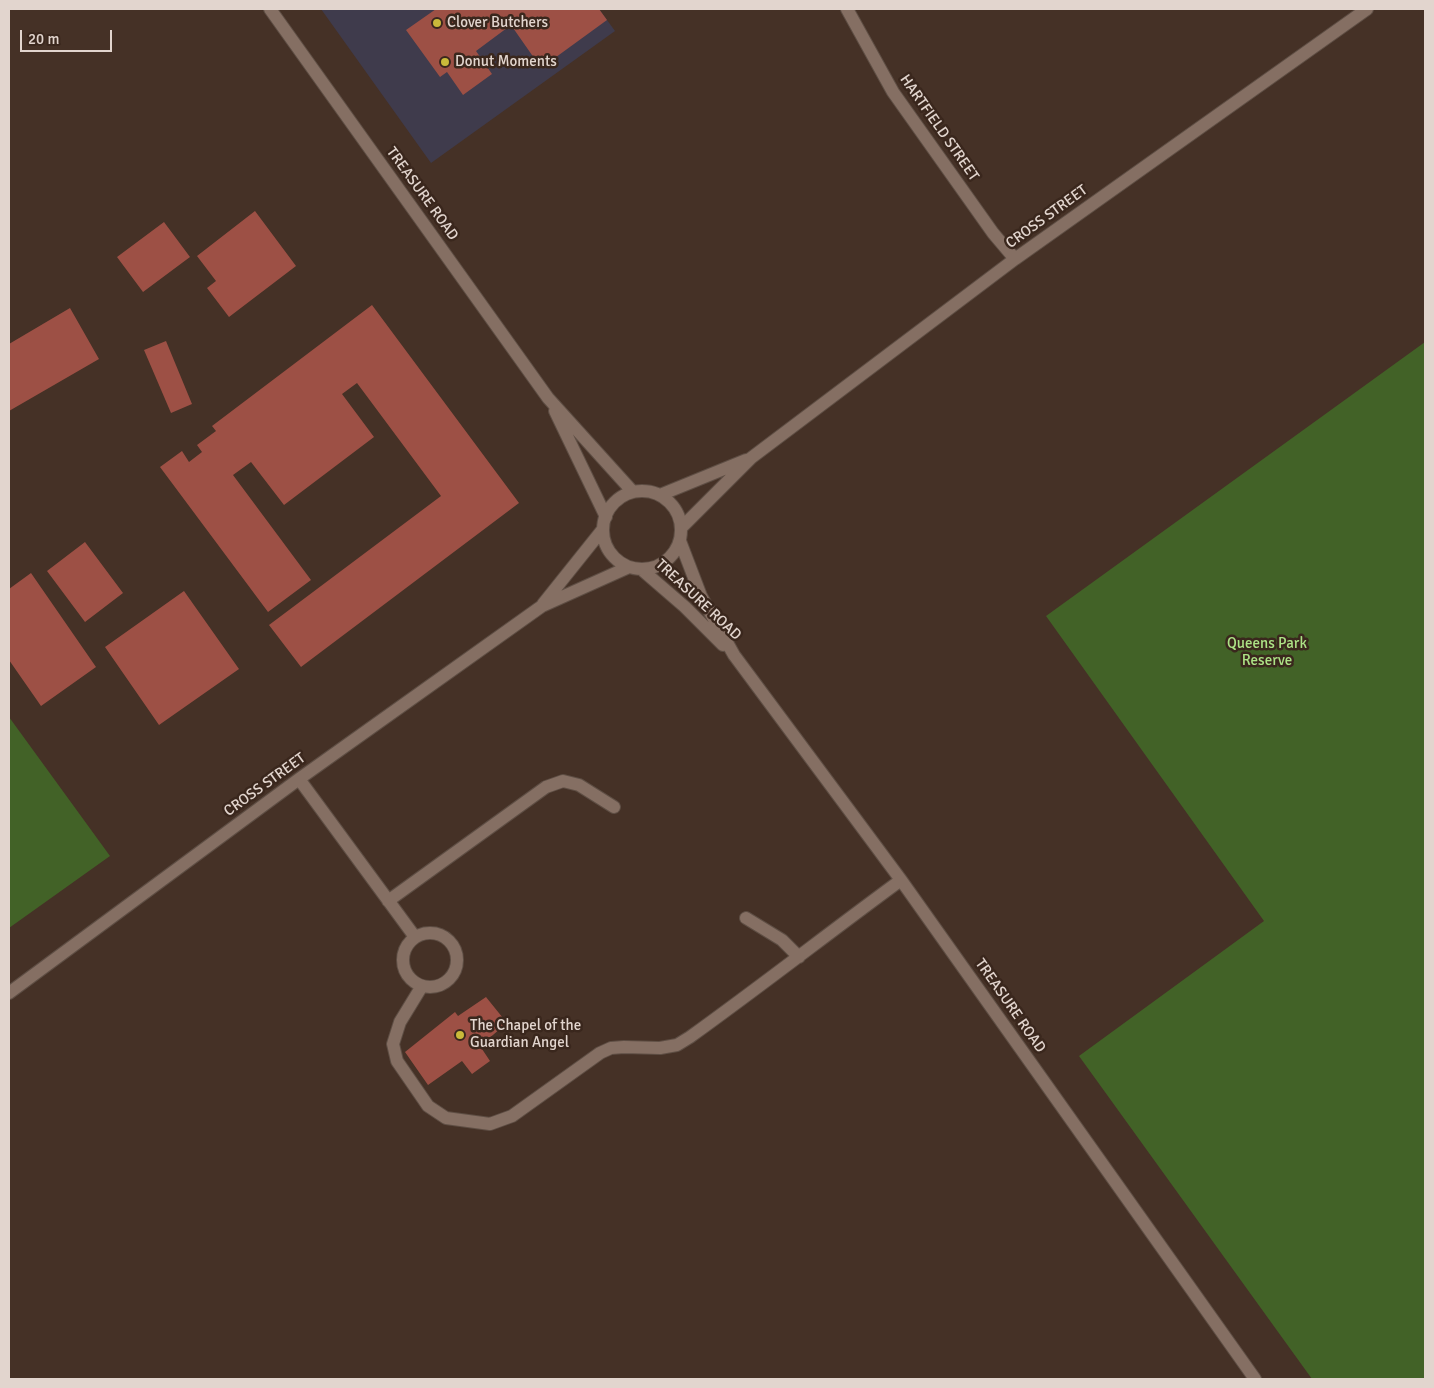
<!DOCTYPE html>
<style>
body{margin:0}
#map{position:relative;width:1434px;height:1388px;overflow:hidden;background:#453126;font-family:Signika,sans-serif}
canvas{display:block}
.frame{position:absolute;inset:0;border:10px solid #e2d5ce;pointer-events:none}
.scale{position:absolute;left:20px;top:30px;width:92px;height:22px;box-sizing:border-box;border:2px solid #e2d5ce;border-top:0;padding-left:6px;font-size:15px;line-height:18px;white-space:nowrap;color:#e2d5ce;-webkit-text-stroke:4px #3a271d;paint-order:stroke}
</style>
<div id="map">
<canvas width="1434" height="1388"></canvas>
<div class="frame"></div>
<div class="scale">20 m</div>
</div>
<script>
const context = document.querySelector('canvas').getContext('2d');
context.lineJoin = 'round';
function fillPath(path, color) {
  context.fillStyle = color;
  context.fill(path, 'evenodd');
}
function trace(path, color, width, dash) {
  context.strokeStyle = color;
  context.lineWidth = width;
  context.lineCap = dash ? 'butt' : 'round';
  context.setLineDash(dash || []);
  context.stroke(path);
}
function write(font, color, halo, rows, align = 'center') {
  context.font = font + ' Signika,sans-serif';
  context.lineWidth = 5;
  context.setLineDash([]);
  context.textBaseline = 'middle';
  context.strokeStyle = halo;
  context.fillStyle = color;
  for (const [text, x, y, turn = 0] of rows) {
    context.save();
    context.translate(x, y);
    context.rotate((+turn || 0) * Math.PI / 180);
    context.textAlign = isNaN(turn) ? turn : align;
    if (halo) context.strokeText(text, 0, 0);
    context.fillText(text, 0, 0);
    context.restore();
  }
}
const commercial = new Path2D(`
 M 321,9 L 599,9 L 615,31 L 431,163 Z`);
const green = new Path2D(`
 M 1425,342 L 1425,1379 L 1312,1379 L 1079,1056 L 1264,921 L 1046,616 Z
 M 9,717 L 110,856 L 9,928 Z`);
const building = new Path2D(`
 M 436,9 L 599,9 L 607,20 L 541,68 L 511,25 L 476,51 L 492,74 L 463,95 L 447,72 L 440,77 L 406,30 Z
 M 255,211 L 296,266 L 229,317 L 207,288 L 216,281 L 197,256 Z
 M 164,222 L 190,257 L 143,292 L 117,257 Z
 M 372,305 L 519,503 L 301,667 L 269,625 L 441,496 L 357,383 L 342,394 L 374,437 L 284,505 L 251,462 L 233,475 L 311,580 L 268,612 L 160,467 L 182,451 L 189,462 L 202,452 L 197,445 L 216,431 L 212,426 Z
 M 70,308 L 99,359 L 9,411 L 9,344 Z
 M 166,341 L 192,404 L 171,413 L 144,350 Z
 M 85,542 L 123,593 L 85,622 L 47,571 Z
 M 31,573 L 96,667 L 41,706 L 9,660 L 9,589 Z
 M 184,591 L 239,669 L 159,725 L 105,647 Z
 M 486,997 L 507,1023 L 480,1046 L 490,1061 L 472,1074 L 462,1061 L 428,1085 L 405,1052 L 455,1012 L 458,1016 Z`);
const minor = new Path2D(`
 M 270,9 L 548,398 L 633,492
 M 847,9 L 893,92 L 993,233 L 1015,259
 M 555,411 L 606,517
 M603 530a39 39 0 1 1 78 0a39 39 0 1 1-78 0Z
 M 660,495 L 746,460
 M 682,527 L 751,458 L 1015,259 L 1367,9
 M 680,541 L 701,596 L 734,655 L 901,880 L 1255,1379
 M 641,569 L 685,607 L 723,645
 M 543,604 L 603,529
 M 299,779 L 415,937
 M 388,901 L 546,787 L 563,781 L 579,785 L 614,807
 M 746,918 L 782,940 L 799,957
 M403 960a27 27 0 1 1 54 0a27 27 0 1 1-54 0Z
 M 422,986 L 400,1022 L 393,1044 L 397,1061 L 428,1106 L 446,1118 L 490,1124 L 512,1116 L 600,1053 L 611,1048 L 624,1047 L 660,1048 L 677,1045 L 690,1037 C 761,986 830,932 901,880
 M 9,993 L 299,779 L 542,606 L 629,567`);
const markers = [
 [437,23,5,"#caba3a"],
 [445,62,5,"#caba3a"],
 [460,1035,5,"#caba3a"]
];
const poiNames = [
 ["Clover Butchers",447,23],
 ["Donut Moments",455,62],
 ["The Chapel of the",470,1026],
 ["Guardian Angel",470,1043]
];
const streetNames = [
 ["HARTFIELD STREET",939,128,55],
 ["TREASURE ROAD",422,194,54],
 ["CROSS STREET",1047,217,-36],
 ["TREASURE ROAD",698,600,43],
 ["CROSS STREET",265,785,-36],
 ["TREASURE ROAD",1010,1006,55]
];
const parkNames = [
 ["Queens Park",1267,644],
 ["Reserve",1267,661]
];
fillPath(commercial, '#3f3b4c');
fillPath(green, '#426227');
fillPath(building, '#9d5045');
trace(minor, '#5e4e44', 14);
trace(minor, '#856f63', 12);
for (const [x, y, r, color] of markers) {
  const dot = new Path2D();
  dot.arc(x, y, r, 0, 2 * Math.PI);
  context.fillStyle = color;
  context.fill(dot);
  trace(dot, '#3a271d', 2);
}
write('15px', '#e2d5ce', '#3a271d', poiNames, 'left');
write('15px', '#e2d5ce', '#3a271d', streetNames);
write('15px', '#ade386', '#3a271d', parkNames);
</script>
